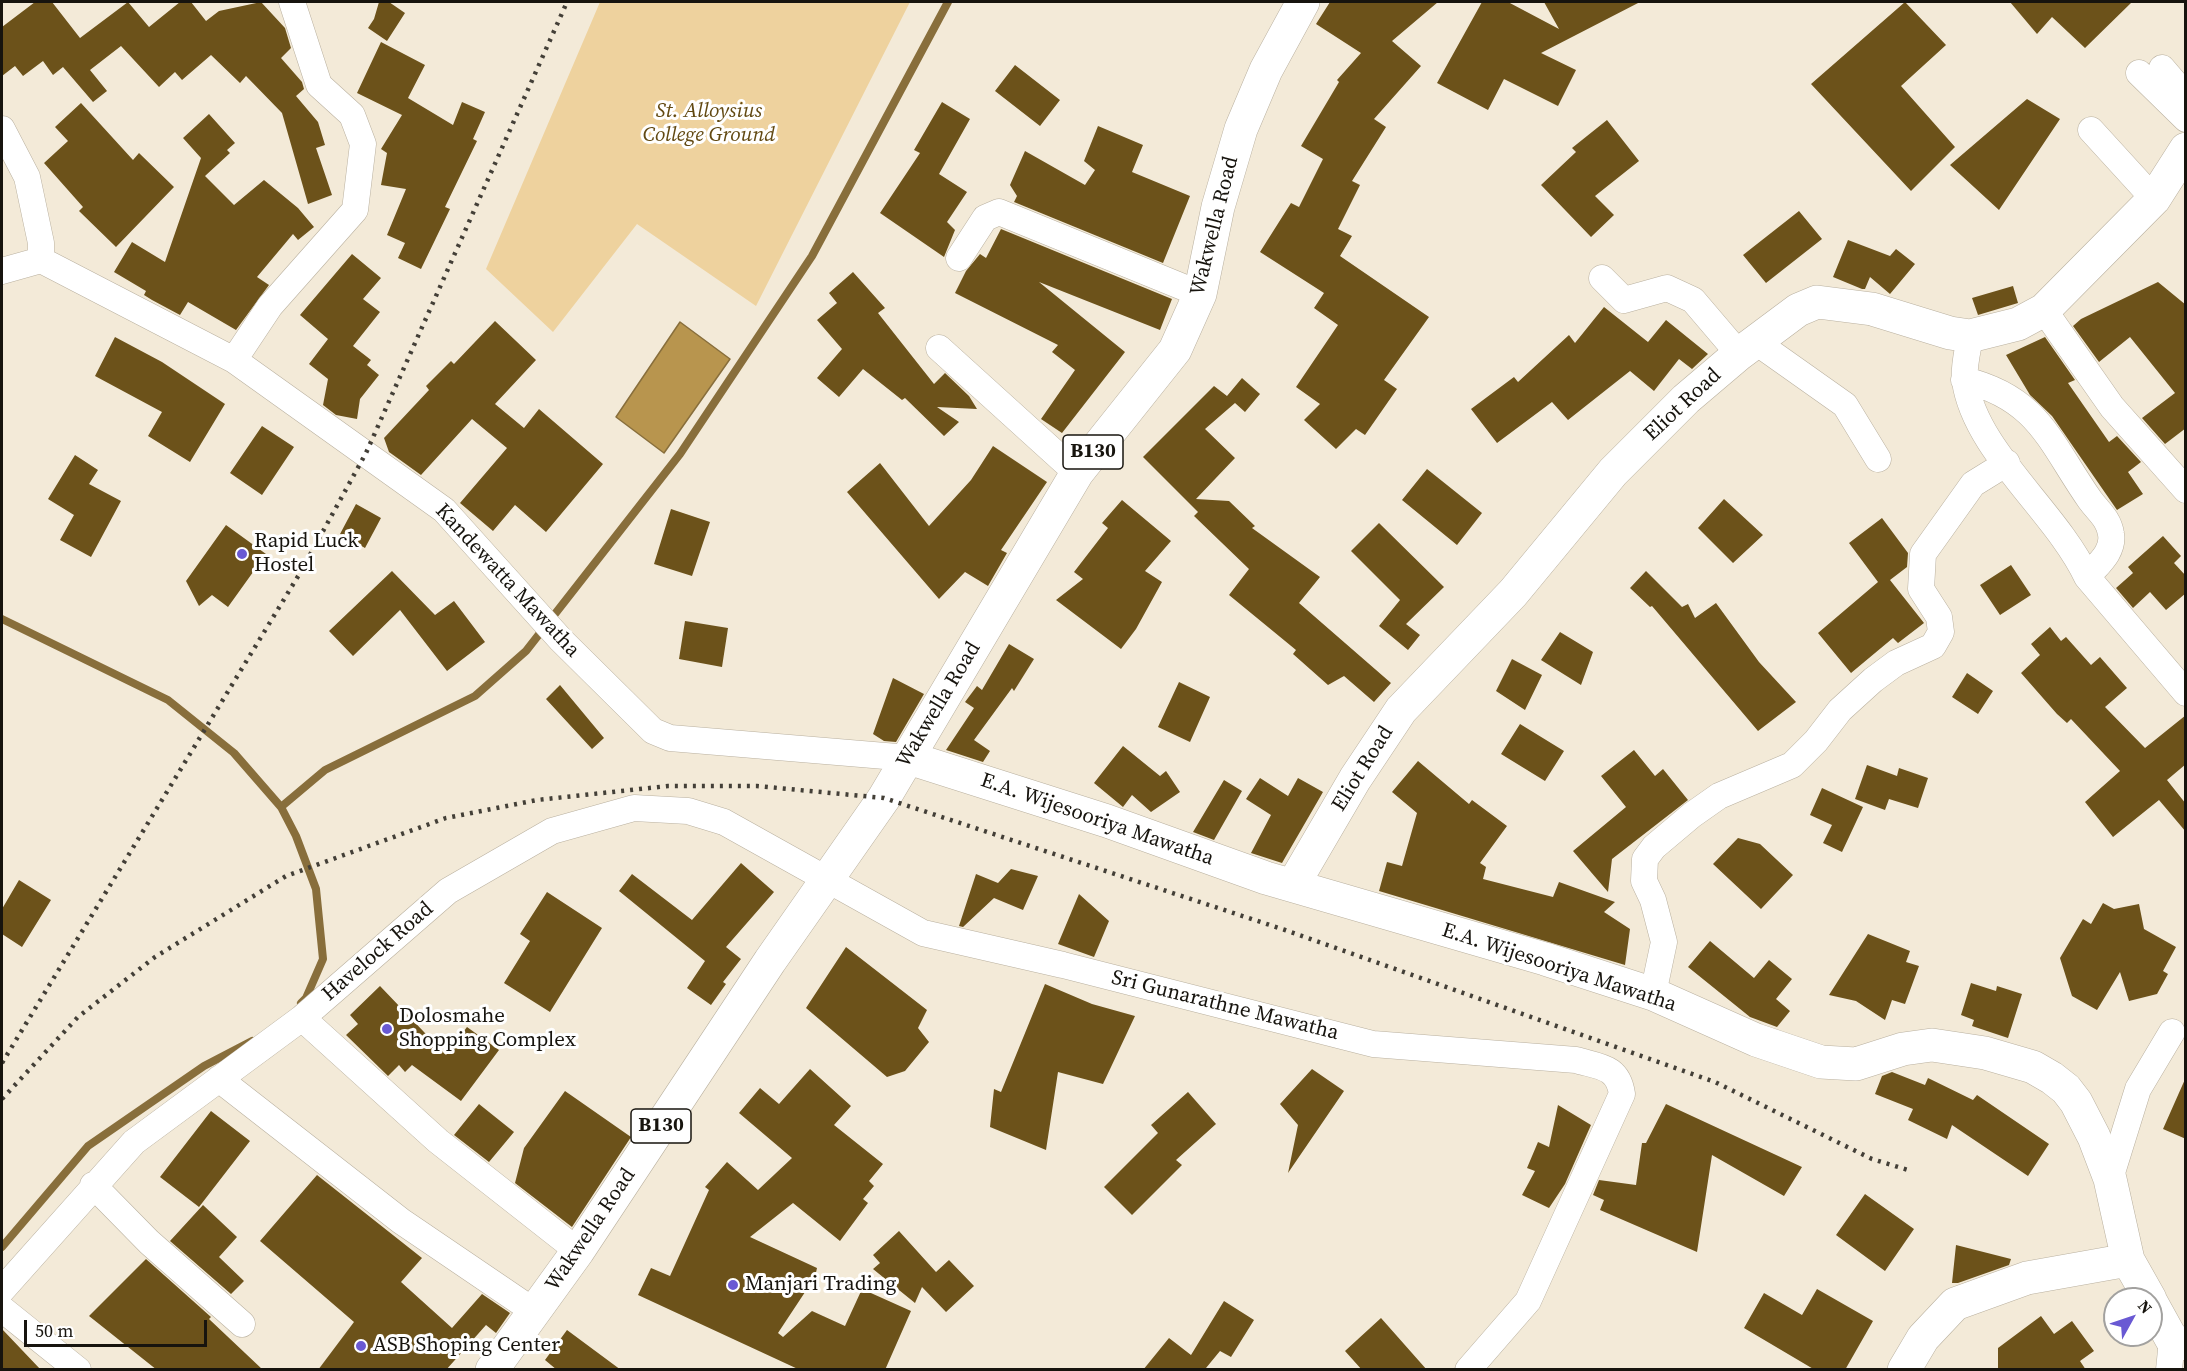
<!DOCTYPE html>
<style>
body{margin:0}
#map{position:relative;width:2187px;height:1371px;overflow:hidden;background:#f3ead8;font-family:"Source Serif 4",serif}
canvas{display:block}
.frame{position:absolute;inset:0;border:3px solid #17140e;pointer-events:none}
.north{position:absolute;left:2103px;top:1287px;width:60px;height:60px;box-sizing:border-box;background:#fff;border:2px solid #a2a19f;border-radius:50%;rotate:50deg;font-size:16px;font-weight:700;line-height:24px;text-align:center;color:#17140e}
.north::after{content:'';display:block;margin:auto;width:21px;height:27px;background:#6959d3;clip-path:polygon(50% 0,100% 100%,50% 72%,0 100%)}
.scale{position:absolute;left:24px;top:1320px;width:183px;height:27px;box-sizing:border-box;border:3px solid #17140e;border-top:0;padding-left:8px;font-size:18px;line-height:21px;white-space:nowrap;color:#17140e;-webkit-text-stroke:4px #fff;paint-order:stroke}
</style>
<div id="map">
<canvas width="2187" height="1371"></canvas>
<div class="frame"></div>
<div class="north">N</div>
<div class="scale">50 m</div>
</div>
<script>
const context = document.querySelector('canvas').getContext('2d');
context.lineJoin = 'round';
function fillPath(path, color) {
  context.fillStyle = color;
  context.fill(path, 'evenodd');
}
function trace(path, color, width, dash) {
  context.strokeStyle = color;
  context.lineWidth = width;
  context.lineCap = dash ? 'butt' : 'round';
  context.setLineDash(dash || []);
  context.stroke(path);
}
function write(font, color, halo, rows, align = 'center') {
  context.font = font + ' "Source Serif 4",serif';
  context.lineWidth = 6;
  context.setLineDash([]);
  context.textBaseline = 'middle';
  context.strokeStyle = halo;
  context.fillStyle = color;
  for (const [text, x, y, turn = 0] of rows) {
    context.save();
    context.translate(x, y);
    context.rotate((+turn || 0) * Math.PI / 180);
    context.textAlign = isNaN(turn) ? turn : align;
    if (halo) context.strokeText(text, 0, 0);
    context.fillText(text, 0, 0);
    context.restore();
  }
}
const green = new Path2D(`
 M 600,2 L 910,2 L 756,306 L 637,224 L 553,332 L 486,269 Z`);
const water = new Path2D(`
 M 680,322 L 730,359 L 664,453 L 616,417 Z`);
const stream = new Path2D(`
 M 2,619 L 168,700 L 234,753 L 281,807 L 296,836 L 316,889 L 323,959 L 306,998 L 301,1003
 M 281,807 L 325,770 L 475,696 L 526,651 L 680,454 L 812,256 L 948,2
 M 2,1247 L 88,1146 L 204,1066 L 252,1041`);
const building = new Path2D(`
 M 35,2 L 52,2 L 80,38 L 128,2 L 149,27 L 180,2 L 191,2 L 206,21 L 219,11 L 261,2 L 285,28 L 291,48 L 281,58 L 302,82 L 304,89 L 296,96 L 318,122 L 325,145 L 316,148 L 332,195 L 308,204 L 282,113 L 246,76 L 240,83 L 211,55 L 182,80 L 175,72 L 159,87 L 121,46 L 90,70 L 107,91 L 93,102 L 63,67 L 53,75 L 43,61 L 23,76 L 15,66 L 2,76 L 2,27 Z
 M 379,2 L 389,2 L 405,13 L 387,41 L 368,28 L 374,19 Z
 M 1330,2 L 1438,2 L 1392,41 L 1421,66 L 1374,119 L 1386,127 L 1352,181 L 1360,185 L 1338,229 L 1352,236 L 1340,256 L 1429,317 L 1384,380 L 1397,389 L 1365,435 L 1356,429 L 1336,449 L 1304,420 L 1320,404 L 1296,387 L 1338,325 L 1314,308 L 1324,293 L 1260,252 L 1291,203 L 1299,207 L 1323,159 L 1301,146 L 1339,82 L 1337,80 L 1361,53 L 1316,24 Z
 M 1482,2 L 1508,2 L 1559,29 L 1544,2 L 1640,2 L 1541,53 L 1576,70 L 1558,106 L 1504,79 L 1488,110 L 1437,83 Z
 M 1905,2 L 1946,45 L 1901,86 L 1955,147 L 1911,191 L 1811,84 Z
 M 2010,2 L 2132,2 L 2085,48 L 2052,17 L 2037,34 Z
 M 381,42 L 425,65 L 408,98 L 453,125 L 462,102 L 485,112 L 473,139 L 477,141 L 445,207 L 450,209 L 421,269 L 398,258 L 405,243 L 387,235 L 406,189 L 381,185 L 387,153 L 381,149 L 402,115 L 357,93 Z
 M 1015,65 L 1060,100 L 1040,126 L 995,91 Z
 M 2027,99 L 2060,119 L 1999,210 L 1950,165 Z
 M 942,102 L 970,119 L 939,174 L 967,192 L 947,222 L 955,230 L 944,257 L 880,213 L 920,153 L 914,150 Z
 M 81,103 L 133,160 L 139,153 L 174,187 L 116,247 L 79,211 L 83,207 L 44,163 L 68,141 L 55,127 Z
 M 209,114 L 235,143 L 227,150 L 230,153 L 205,176 L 234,205 L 264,180 L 298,208 L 314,227 L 298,240 L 293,234 L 257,277 L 269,285 L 236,330 L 188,302 L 180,315 L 152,300 L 144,295 L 146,291 L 114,272 L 132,242 L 165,262 L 201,158 L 183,138 Z
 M 1607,120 L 1639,161 L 1595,196 L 1614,215 L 1591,237 L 1541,185 L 1576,152 L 1572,148 Z
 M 1098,126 L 1143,145 L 1132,172 L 1190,196 L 1163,263 L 1014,202 L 1017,196 L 1010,185 L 1025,151 L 1085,185 L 1095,170 L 1084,161 Z
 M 1799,211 L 1822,239 L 1766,283 L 1743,255 Z
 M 1001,229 L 1172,299 L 1160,330 L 1039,282 L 1125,352 L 1062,433 L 1041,419 L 1075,370 L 1052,352 L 1058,345 L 955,293 L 966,271 L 980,254 L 986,258 Z
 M 1848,240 L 1890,256 L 1896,249 L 1915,264 L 1890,294 L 1870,277 L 1865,289 L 1862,289 L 1833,277 Z
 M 352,254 L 381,278 L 363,299 L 380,312 L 353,346 L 371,360 L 367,365 L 379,375 L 360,399 L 357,419 L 336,415 L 323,405 L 328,379 L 309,364 L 328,339 L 300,315 Z
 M 853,272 L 885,308 L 878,313 L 934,384 L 945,373 L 969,396 L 977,409 L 937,407 L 959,422 L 944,436 L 905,398 L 902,400 L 863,369 L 839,397 L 817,378 L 842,349 L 817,320 L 837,303 L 829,293 Z
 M 2158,282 L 2186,305 L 2186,428 L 2165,444 L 2142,418 L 2175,393 L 2130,337 L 2099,362 L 2073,326 L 2081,319 Z
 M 2013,286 L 2018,303 L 1978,315 L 1972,298 Z
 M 1604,307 L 1648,342 L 1666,320 L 1708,354 L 1692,369 L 1679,359 L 1654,391 L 1630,371 L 1568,420 L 1552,402 L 1497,443 L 1471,409 L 1514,377 L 1518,382 L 1569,335 L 1575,343 Z
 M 495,321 L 536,360 L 495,404 L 524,428 L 539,409 L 603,464 L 546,532 L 515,505 L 493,531 L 460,503 L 507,448 L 472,419 L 421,475 L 389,452 L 384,438 L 429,390 L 426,386 L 451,361 L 454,364 Z
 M 115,337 L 162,362 L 225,404 L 190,462 L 148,436 L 162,412 L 95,376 Z
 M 2045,337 L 2075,380 L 2068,383 L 2109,442 L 2117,436 L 2141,462 L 2128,472 L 2143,494 L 2117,510 L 2052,416 L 2030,395 L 2006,355 Z
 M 1242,378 L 1260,394 L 1245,412 L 1235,403 L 1205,429 L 1235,458 L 1196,499 L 1229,501 L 1255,526 L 1252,528 L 1320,577 L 1299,603 L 1391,683 L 1374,702 L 1344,676 L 1328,685 L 1293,654 L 1296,650 L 1229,595 L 1249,569 L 1194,516 L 1198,512 L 1143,457 L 1214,386 L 1227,396 Z
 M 262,426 L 294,447 L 262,495 L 230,473 Z
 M 993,446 L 1047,482 L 1001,550 L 1007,553 L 988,586 L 965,572 L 939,599 L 847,492 L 880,463 L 929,526 L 971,480 Z
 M 75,455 L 98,470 L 89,484 L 121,501 L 91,557 L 60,540 L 74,515 L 48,499 Z
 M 1427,469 L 1482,513 L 1457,545 L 1402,500 Z
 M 1724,499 L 1763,535 L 1733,563 L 1698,528 Z
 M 1122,500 L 1171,541 L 1145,571 L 1162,582 L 1136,629 L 1121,649 L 1056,600 L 1083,579 L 1074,572 L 1108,528 L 1102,523 Z
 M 356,504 L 381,518 L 365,548 L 340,534 Z
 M 671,509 L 710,522 L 692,576 L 654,564 Z
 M 1882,518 L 1908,553 L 1907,567 L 1890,580 L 1924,623 L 1898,643 L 1893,638 L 1851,673 L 1818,633 L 1878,582 L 1849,543 Z
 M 1379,523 L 1444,587 L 1406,624 L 1420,635 L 1408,650 L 1379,626 L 1400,600 L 1351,551 Z
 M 226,525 L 266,554 L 228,607 L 212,595 L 199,606 L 186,581 Z
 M 2163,536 L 2181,556 L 2174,563 L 2186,576 L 2186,593 L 2166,610 L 2150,592 L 2133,608 L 2116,588 L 2133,573 L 2128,567 Z
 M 2011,565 L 2031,595 L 2000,615 L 1980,585 Z
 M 392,571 L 435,615 L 454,601 L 485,642 L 447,671 L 400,610 L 353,656 L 329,631 Z
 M 1646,571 L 1682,607 L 1688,604 L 1695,618 L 1716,603 L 1759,662 L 1796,702 L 1758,731 L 1652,606 L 1650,607 L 1630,588 Z
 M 685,621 L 728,628 L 722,667 L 679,659 Z
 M 2050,627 L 2061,641 L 2066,637 L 2091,665 L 2100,657 L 2127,688 L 2105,707 L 2145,748 L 2186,715 L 2186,764 L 2167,780 L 2186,804 L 2186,832 L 2159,800 L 2113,837 L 2085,802 L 2120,771 L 2071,719 L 2067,723 L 2057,714 L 2021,673 L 2040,655 L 2031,644 Z
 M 1560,632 L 1593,652 L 1581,685 L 1541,660 Z
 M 1009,644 L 1034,659 L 1014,691 L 1012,688 L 974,740 L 990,751 L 983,762 L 946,750 L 974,708 L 965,702 L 977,686 L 982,690 Z
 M 1512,659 L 1542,675 L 1525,710 L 1496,691 Z
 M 1967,673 L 1993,691 L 1978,714 L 1952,697 Z
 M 893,678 L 924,694 L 896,742 L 884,741 L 873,734 Z
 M 1179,682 L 1210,697 L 1190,742 L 1158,727 Z
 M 560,685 L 604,738 L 592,749 L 546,699 Z
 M 1520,724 L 1564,751 L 1545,781 L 1501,754 Z
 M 1123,746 L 1160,776 L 1166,771 L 1180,792 L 1151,812 L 1132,795 L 1123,807 L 1094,783 Z
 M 1634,750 L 1655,776 L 1663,769 L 1688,800 L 1612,859 L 1608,892 L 1573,851 L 1626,807 L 1601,776 Z
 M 1418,761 L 1469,804 L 1472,800 L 1507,826 L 1480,863 L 1486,867 L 1483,879 L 1553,897 L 1559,882 L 1615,902 L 1604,912 L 1630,929 L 1625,965 L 1379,891 L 1387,862 L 1402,866 L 1417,813 L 1392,792 Z
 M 1867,765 L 1897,776 L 1899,768 L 1928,778 L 1918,808 L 1889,799 L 1885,810 L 1855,799 Z
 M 1260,778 L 1288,796 L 1298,778 L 1323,792 L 1282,863 L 1251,853 L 1271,815 L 1246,799 Z
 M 1224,780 L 1242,791 L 1214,840 L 1193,832 Z
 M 1822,788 L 1863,807 L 1842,852 L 1823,843 L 1832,825 L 1810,815 Z
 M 1738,838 L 1760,844 L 1793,875 L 1761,909 L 1713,864 Z
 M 741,863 L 774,892 L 726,947 L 741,959 L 723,982 L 726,984 L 711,1005 L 687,988 L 705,961 L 619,891 L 632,874 L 692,920 Z
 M 1011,869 L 1038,876 L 1023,910 L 994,898 L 963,927 L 959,926 L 976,874 L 998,883 Z
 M 19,880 L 51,900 L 22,947 L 2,934 L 2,909 Z
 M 547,892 L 602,928 L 550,1012 L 504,983 L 530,941 L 520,934 Z
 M 1079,894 L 1109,921 L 1094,957 L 1058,944 Z
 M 2103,903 L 2114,909 L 2139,904 L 2144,929 L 2176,947 L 2163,971 L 2168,974 L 2157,994 L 2129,1001 L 2120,972 L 2097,1010 L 2072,996 L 2060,958 L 2083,919 L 2091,924 Z
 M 1868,934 L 1910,951 L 1906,962 L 1919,966 L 1905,1004 L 1892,1000 L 1885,1020 L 1856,1001 L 1829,995 Z
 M 1710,941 L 1754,978 L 1769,960 L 1792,979 L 1776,999 L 1790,1011 L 1777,1027 L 1750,1017 L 1688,967 Z
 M 846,947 L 927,1010 L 918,1028 L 929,1042 L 905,1071 L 887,1077 L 806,1008 Z
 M 1971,983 L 1996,991 L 1997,986 L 2022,994 L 2008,1038 L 1972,1026 L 1974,1020 L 1961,1015 Z
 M 1045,984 L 1092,1004 L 1135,1016 L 1103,1084 L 1058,1072 L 1046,1150 L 990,1127 L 994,1089 L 1001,1092 Z
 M 380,986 L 446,1055 L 467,1027 L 499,1050 L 461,1101 L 412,1065 L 405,1072 L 399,1065 L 388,1076 L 346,1035 L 358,1024 L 350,1015 Z
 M 810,1069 L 851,1106 L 834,1125 L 883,1164 L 869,1181 L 874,1186 L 863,1199 L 868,1203 L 840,1241 L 793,1203 L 750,1237 L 817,1268 L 815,1277 L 778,1333 L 783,1337 L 812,1311 L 845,1326 L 862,1289 L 911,1311 L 885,1370 L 800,1370 L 638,1295 L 651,1268 L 670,1276 L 709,1190 L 705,1187 L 727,1162 L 758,1190 L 792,1158 L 739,1113 L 760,1088 L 779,1104 Z
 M 1312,1069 L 1344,1091 L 1288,1173 L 1298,1125 L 1280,1104 Z
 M 1892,1072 L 1925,1085 L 1928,1078 L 1973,1100 L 1977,1095 L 2049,1144 L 2028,1176 L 1952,1125 L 1947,1139 L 1908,1120 L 1913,1109 L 1875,1094 L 1882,1076 Z
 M 2186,1077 L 2186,1139 L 2163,1129 Z
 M 565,1091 L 631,1137 L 572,1227 L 515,1183 L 524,1148 Z
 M 1188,1092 L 1216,1124 L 1176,1160 L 1182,1165 L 1132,1215 L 1104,1187 L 1158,1133 L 1151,1125 Z
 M 479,1104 L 514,1132 L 489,1162 L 454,1135 Z
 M 1666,1104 L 1802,1167 L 1784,1196 L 1712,1155 L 1697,1252 L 1600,1210 L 1604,1200 L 1593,1195 L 1599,1180 L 1636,1185 L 1642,1143 L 1646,1143 Z
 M 1558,1105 L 1591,1125 L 1565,1184 L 1549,1208 L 1522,1195 L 1535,1171 L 1527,1168 L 1538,1142 L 1549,1147 Z
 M 211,1111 L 250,1141 L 199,1207 L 160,1177 Z
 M 317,1175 L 422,1258 L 401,1282 L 452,1328 L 482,1294 L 510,1313 L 496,1333 L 486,1325 L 446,1370 L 318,1370 L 354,1322 L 260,1241 Z
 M 1865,1194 L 1914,1229 L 1885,1271 L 1836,1235 Z
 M 203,1205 L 237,1237 L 219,1257 L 244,1281 L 231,1294 L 170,1241 Z
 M 899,1231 L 936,1272 L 949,1260 L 974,1286 L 946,1312 L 922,1287 L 915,1303 L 873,1269 L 880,1263 L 873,1255 Z
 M 1956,1245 L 2011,1259 L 2009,1265 L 1958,1283 L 1952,1283 Z
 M 146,1259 L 211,1317 L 209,1319 L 263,1370 L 157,1370 L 89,1316 Z
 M 1817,1289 L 1873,1321 L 1845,1370 L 1815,1370 L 1744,1328 L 1764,1293 L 1802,1315 Z
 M 1224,1301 L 1254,1320 L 1231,1357 L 1220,1351 L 1206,1368 L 1208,1370 L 1143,1370 L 1169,1338 L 1191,1355 Z
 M 2041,1316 L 2054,1334 L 2072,1321 L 2094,1351 L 2080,1361 L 2086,1370 L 1998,1370 L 1998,1348 Z
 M 1381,1318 L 1427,1370 L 1362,1370 L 1345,1351 Z
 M 2,1329 L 41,1370 L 2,1370 Z
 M 567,1330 L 621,1370 L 557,1370 L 545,1360 Z`);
const street = new Path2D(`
 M 2162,68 L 2186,96
 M 2139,73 L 2186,119
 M 2,129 L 27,177 L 41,243 L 41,260
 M 2091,130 L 2154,199
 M 959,258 L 985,218 L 999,212 L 1200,294
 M 2,271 L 41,260 L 234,360 L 444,510 L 561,640 L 653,731 L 670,738 L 909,758
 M 1602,278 L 1624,300 L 1667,288 L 1693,300 L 1739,354
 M 2044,310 L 2112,407 L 2186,490
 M 1970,336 C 1968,350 1963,368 1965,381 C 1975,451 2056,511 2087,577 L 2186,693
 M 1756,342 L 1845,405 L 1878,459
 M 939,348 L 1077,473
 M 234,360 L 270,306 L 355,210 L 363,144 L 352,115 L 319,85 L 292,2
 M 1964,380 C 2039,398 2050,443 2090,500 C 2098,511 2109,519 2111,534 C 2114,552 2098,564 2087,577
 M 1653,994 L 1664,942 L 1653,900 L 1644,881 L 1645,859 L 1654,847 L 1692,815 L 1719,796 L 1792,765 L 1816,741 L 1840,710 L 1873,680 L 1896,663 L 1933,646 L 1941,632 L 1939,617 L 1921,589 L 1923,554 L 1973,484 L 2007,463
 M 302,1018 L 438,1141 L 578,1251
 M 219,1079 L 401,1221 L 535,1312
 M 2110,1179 L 2138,1089 L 2172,1032
 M 93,1185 L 149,1242 L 242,1324
 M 2,1290 L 134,1142 L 302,1018 L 448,891 L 552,831 L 634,808 L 688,811 L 724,822 L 923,933 L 1063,965 L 1373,1044 L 1576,1060 C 1600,1067 1618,1066 1622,1094 L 1528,1301 L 1468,1370
 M 2,1309 L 78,1370
 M 2169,1370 L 2172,1340`);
const secondary = new Path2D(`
 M 909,758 L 1107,821 L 1266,878 L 1545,959 L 1653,994 L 1756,1040 L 1821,1062 L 1856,1064 L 1903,1049 L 1932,1045 L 1985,1053 L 2033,1067 L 2052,1078 L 2066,1089 L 2076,1102 L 2094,1137 L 2110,1179 L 2128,1260 L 2150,1299
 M 1293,885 L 1355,779 L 1401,710 L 1513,593 L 1613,472 L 1686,399 L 1739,354 L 1798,310 L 1817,302 L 1872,309 L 1950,333 L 1970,336 L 2018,324 L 2044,310 L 2154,199 L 2186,149
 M 2151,1302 L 2172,1340 L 2186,1344
 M 1904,1370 L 1923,1338 L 1955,1304 L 2027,1278 L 2128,1260`);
const primary = new Path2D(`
 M 492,1370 L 578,1251 L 770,961 L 884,798 L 1077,473 L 1175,350 L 1200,294 L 1218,207 L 1241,129 L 1266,70 L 1303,2`);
const rail = new Path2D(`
 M 2,1063 L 300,573 L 366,453 L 567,2
 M 2,1099 L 78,1017 L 155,957 L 286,876 L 446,818 L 537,800 L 668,786 L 757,786 L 884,798 L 1285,930 L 1715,1082 L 1872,1159 L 1908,1170`);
const markers = [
 [242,554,6,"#6959d3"],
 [387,1029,6,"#6959d3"],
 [733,1285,6,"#6959d3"],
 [361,1346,6,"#6959d3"]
];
const shields = [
 [1093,452,60],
 [661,1126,60]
];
const shieldNames = [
 ["B130",1093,452],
 ["B130",661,1126]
];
const parkNames = [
 ["St. Alloysius",709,112],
 ["College Ground",709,136]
];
const streetNames = [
 ["Wakwella Road",1215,226,-76],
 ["Eliot Road",1683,405,-43],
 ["Kandewatta Mawatha",507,581,47],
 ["Wakwella Road",939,705,-59],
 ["Eliot Road",1363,769,-58],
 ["E.A. Wijesooriya Mawatha",1097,820,19],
 ["Havelock Road",378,952,-41],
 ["E.A. Wijesooriya Mawatha",1559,968,18],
 ["Sri Gunarathne Mawatha",1225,1006,14],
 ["Wakwella Road",591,1230,-56]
];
const poiNames = [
 ["Rapid Luck",254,542],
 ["Hostel",254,566],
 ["Dolosmahe",399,1017],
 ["Shopping Complex",399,1041],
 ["Manjari Trading",745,1285],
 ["ASB Shoping Center",373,1346]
];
fillPath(green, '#eed29e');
fillPath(water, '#b8954e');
trace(water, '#886e3b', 1.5);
trace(stream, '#886e3b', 8);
fillPath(building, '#6c521a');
trace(street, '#b9b09f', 27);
trace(secondary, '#b9b09f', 34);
trace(primary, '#b9b09f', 34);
trace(street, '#fff', 26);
trace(secondary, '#fff', 33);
trace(primary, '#fff', 33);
trace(rail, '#433f37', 4.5, [3, 6]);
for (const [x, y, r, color] of markers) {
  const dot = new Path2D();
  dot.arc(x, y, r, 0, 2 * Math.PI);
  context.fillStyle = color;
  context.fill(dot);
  trace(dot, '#fff', 2);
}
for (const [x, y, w] of shields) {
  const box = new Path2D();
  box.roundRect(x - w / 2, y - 17, w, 34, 4.5);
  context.fillStyle = '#fff';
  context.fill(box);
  trace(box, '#17140e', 1.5);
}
write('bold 20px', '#17140e', null, shieldNames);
write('italic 21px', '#624912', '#fff', parkNames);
write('21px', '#17140e', '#fff', streetNames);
write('21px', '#17140e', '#fff', poiNames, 'left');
</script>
